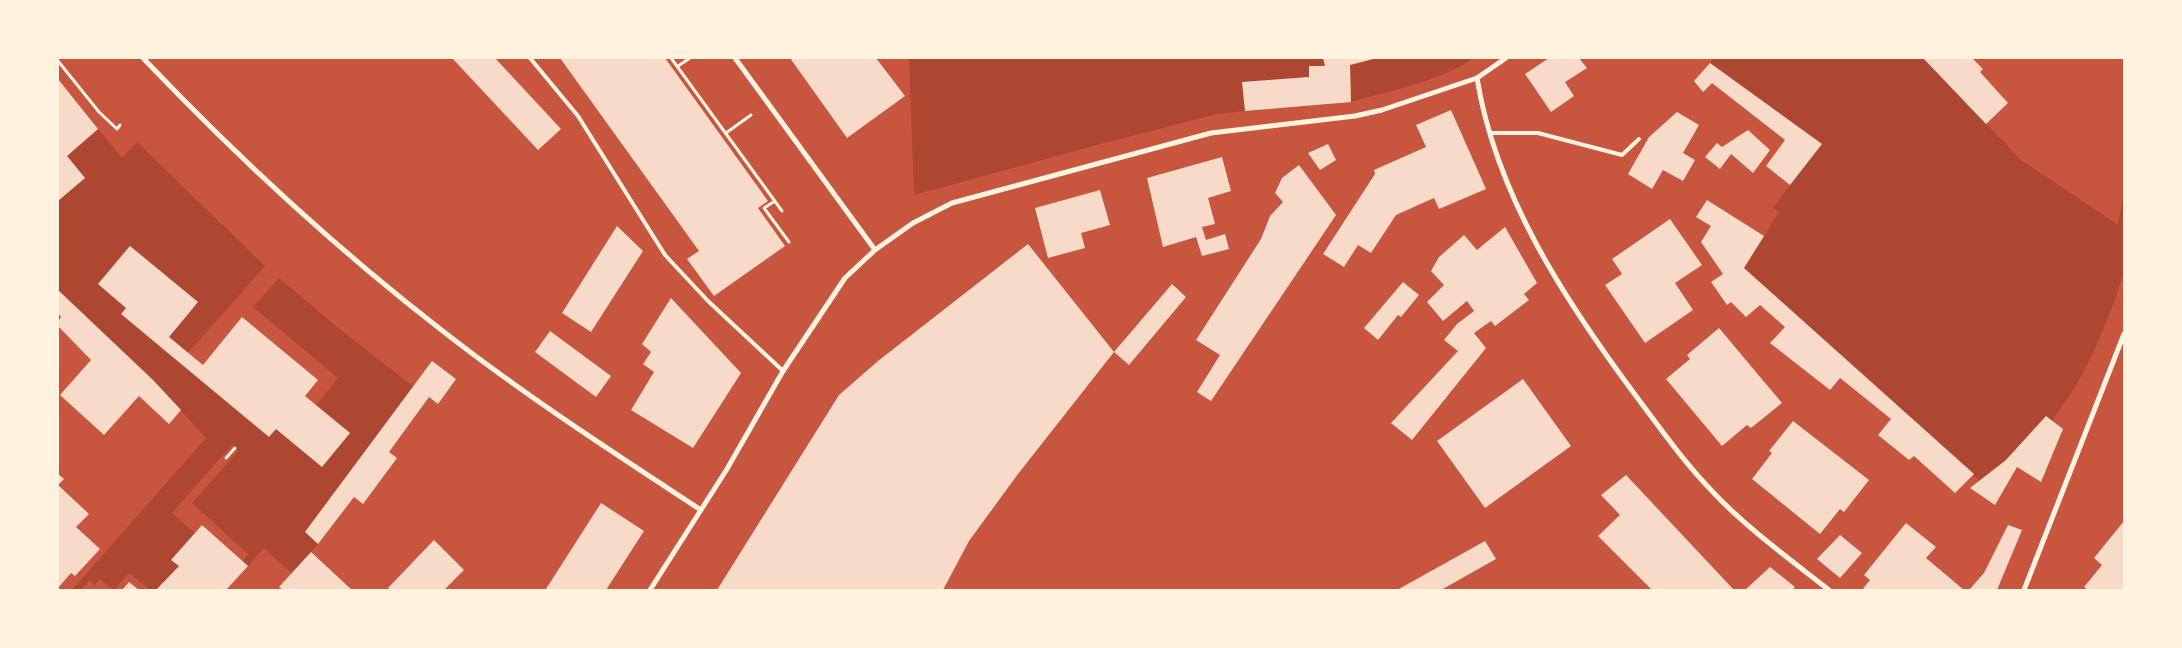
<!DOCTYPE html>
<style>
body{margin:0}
#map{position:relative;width:2182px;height:648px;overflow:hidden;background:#c8553d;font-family:"Playfair Display",serif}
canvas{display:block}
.frame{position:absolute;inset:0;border:59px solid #fff3e0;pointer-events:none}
</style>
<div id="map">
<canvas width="2182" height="648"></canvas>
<div class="frame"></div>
</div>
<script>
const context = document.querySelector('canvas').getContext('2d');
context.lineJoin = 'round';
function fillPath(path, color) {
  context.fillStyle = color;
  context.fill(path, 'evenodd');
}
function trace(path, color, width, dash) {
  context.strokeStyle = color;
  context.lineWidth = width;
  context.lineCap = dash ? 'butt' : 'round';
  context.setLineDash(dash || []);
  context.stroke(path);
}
const green = new Path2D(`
 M 909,58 L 1323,58 L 1325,66 L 1309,67 L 1309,77 L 1243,82 L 1245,111 L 1217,114 L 1097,145 L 914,195 Z
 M 1380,58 L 1473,58 C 1447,79 1385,92 1351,102 L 1350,65 Z
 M 1713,58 L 1923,58 L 2021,160 L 2118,225 L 2124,191 L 2124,270 L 2115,300 L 2094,351 L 2077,384 L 2052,421 L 2045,417 L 2006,460 L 1980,481 L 1744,268 L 1779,212 L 1773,208 L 1821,144 L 1710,63 Z
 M 98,129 L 122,158 L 137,142 L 265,266 L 188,353 L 169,337 L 198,302 L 129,246 L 98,284 L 126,308 L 121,314 L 276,429 L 322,467 L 350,433 L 316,405 L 338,378 L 253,307 L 279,278 L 342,331 L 414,387 L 305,531 L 318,544 L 292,574 L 264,548 L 248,566 L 243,561 L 248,554 L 192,503 L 238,451 L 232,445 L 172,513 L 195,533 L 172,560 L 179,566 L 156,590 L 150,590 L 129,573 L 114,590 L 100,579 L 95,585 L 90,580 L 81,590 L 72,590 L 206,438 L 153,380 L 58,290 L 58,201 L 85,178 L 67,156 Z`);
const building = new Path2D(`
 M 452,58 L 495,58 L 561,129 L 538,150 Z
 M 560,58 L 665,58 L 768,201 L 758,208 L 785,246 L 714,296 L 687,259 L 699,251 Z
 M 790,58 L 876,58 L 905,96 L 847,138 Z
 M 1323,58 L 1377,58 L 1350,65 L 1351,102 L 1245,111 L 1242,82 L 1309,77 L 1309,66 L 1325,66 Z
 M 1549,58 L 1579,58 L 1587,68 L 1565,82 L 1574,96 L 1551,112 L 1525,74 Z
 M 1923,58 L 1972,58 L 1983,69 L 1980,72 L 2008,103 L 1986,124 Z
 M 1710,63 L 1822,144 L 1790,185 L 1766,166 L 1785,140 L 1712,83 L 1703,92 L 1694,81 Z
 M 58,79 L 98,129 L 67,156 L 85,178 L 58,201 Z
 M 1451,110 L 1486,189 L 1439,209 L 1434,198 L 1396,215 L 1371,253 L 1358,245 L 1344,267 L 1323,254 L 1375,174 L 1374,170 L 1426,147 L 1416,125 Z
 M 1677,112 L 1699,125 L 1683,153 L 1695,160 L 1683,181 L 1663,170 L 1652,189 L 1628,174 L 1649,137 Z
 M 1748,130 L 1770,150 L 1753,173 L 1731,154 L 1720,169 L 1705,157 L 1717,143 L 1722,147 Z
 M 1328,144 L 1336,160 L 1320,170 L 1308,153 Z
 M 1222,157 L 1231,191 L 1208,198 L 1215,224 L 1202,227 L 1206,240 L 1225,234 L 1229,249 L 1202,256 L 1196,237 L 1163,247 L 1147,178 Z
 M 1299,165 L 1336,215 L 1211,401 L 1197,392 L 1220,355 L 1196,340 L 1261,239 L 1270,216 L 1283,202 L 1275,193 L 1282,178 Z
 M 1100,190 L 1110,225 L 1081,233 L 1085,248 L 1048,258 L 1035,208 Z
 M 1707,200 L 1764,236 L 1744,268 L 1974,474 L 1955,493 L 1914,456 L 1909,460 L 1878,435 L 1891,419 L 1870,402 L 1840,378 L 1830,390 L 1770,343 L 1785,327 L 1760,305 L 1746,317 L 1731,302 L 1727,305 L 1711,282 L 1723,274 L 1701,242 L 1711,226 L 1696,217 Z
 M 1670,219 L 1702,265 L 1675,283 L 1693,310 L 1645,343 L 1605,285 L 1622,274 L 1612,259 Z
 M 617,226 L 643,251 L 591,332 L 562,313 Z
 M 1505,227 L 1537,283 L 1524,294 L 1529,300 L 1495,326 L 1491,321 L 1474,333 L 1486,348 L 1412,440 L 1391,423 L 1458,351 L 1444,340 L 1457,324 L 1474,311 L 1467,301 L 1443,321 L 1427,302 L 1444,285 L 1431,271 L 1439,257 L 1464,235 L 1477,250 Z
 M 1028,244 L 1114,352 L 1018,474 L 969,541 L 943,590 L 717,590 L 839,395 L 878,361 Z
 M 130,246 L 198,302 L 169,337 L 203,365 L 242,317 L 318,380 L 305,396 L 350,433 L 322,467 L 276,429 L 269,437 L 121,314 L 126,308 L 98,284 Z
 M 1403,282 L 1419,295 L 1401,317 L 1398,315 L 1378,340 L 1364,328 Z
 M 1172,284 L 1186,297 L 1129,365 L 1114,352 Z
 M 58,290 L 153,380 L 181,410 L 169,424 L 139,396 L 104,435 L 60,395 L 91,360 L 58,326 L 58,322 L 61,317 L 58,313 Z
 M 671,298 L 741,373 L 693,448 L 631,410 L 654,372 L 643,364 L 651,352 L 642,344 Z
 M 1719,328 L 1782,403 L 1751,428 L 1747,425 L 1722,446 L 1666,379 L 1690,359 L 1687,355 Z
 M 550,331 L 611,376 L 596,397 L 535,352 Z
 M 432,361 L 456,379 L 438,404 L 429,397 L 389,452 L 397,458 L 363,504 L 354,497 L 318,544 L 305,532 Z
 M 1523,379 L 1571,446 L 1485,508 L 1437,441 Z
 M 2046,416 L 2063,429 L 2041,482 L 2017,467 L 1995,505 L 1970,488 L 2006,460 Z
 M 1793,421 L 1869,480 L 1844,512 L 1840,509 L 1820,534 L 1752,479 L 1772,453 L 1769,451 Z
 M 58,474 L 64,479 L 58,485 L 89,514 L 76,527 L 100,549 L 75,576 L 71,573 L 58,588 Z
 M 1626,475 L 1734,590 L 1652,590 L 1598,536 L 1620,515 L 1601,495 Z
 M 601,503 L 644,531 L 606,590 L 548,590 L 546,589 Z
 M 2124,521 L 2124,590 L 2088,590 L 2084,587 L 2102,565 L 2094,558 Z
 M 1906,523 L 1936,547 L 1926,558 L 1964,590 L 1862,590 L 1870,580 L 1864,575 Z
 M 202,525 L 248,566 L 226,590 L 156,590 L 179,566 L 171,560 Z
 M 2008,525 L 2022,530 L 1997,590 L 1969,590 L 1984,573 Z
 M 1840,535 L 1862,553 L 1840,578 L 1817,559 Z
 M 434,540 L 464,570 L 444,590 L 391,590 L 388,588 Z
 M 1485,541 L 1496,559 L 1441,590 L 1397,590 Z
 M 311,552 L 352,590 L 283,590 L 279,587 Z
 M 1770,567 L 1795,587 L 1792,590 L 1745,590 Z
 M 129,582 L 139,590 L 122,590 Z`);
const path = new Path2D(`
 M 671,58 L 782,211
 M 58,61 L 99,112 L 117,129 L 120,125
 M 678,66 L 690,58
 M 726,133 L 751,115
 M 775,201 L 764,208 L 789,242
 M 226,458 L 235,448`);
const service = new Path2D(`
 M 530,58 L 578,116 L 665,255 L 708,301 L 783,371
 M 1490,133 L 1538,133 L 1622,155 L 1639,139`);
const minor = new Path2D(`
 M 143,58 C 238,158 334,247 444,332 C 526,396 614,453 701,510
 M 735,58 L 875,250
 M 1477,78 C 1496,196 1566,302 1636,396 C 1660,428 1683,461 1711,490 C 1744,526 1791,560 1829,590
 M 650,590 L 727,469 L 783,371 L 845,278 L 875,250 L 913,223 L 952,203 L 1211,133 L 1355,116 L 1382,110 L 1477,78 L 1506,58
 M 2024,590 L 2124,334`);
fillPath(green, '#ae4732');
fillPath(building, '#f7dbc8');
trace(path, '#fff3e0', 3);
trace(service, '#fff3e0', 4);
trace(minor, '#fff3e0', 5);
</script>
